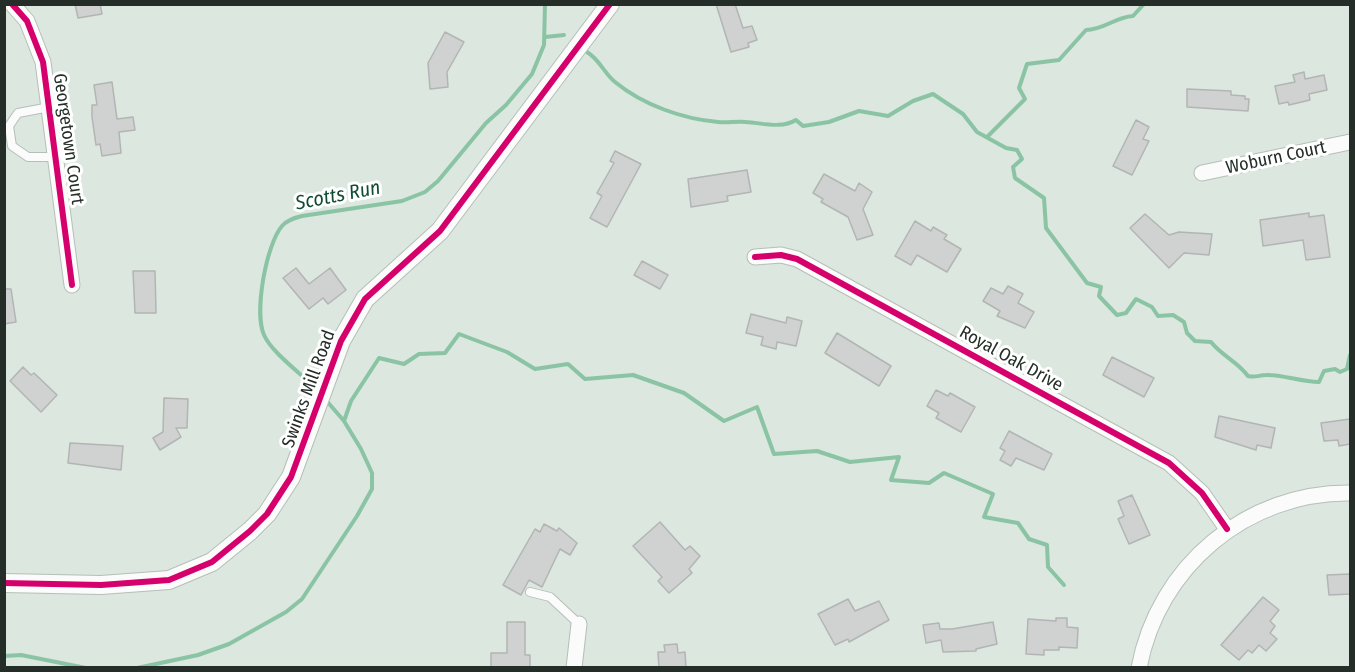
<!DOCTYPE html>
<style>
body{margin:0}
#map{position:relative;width:1355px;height:672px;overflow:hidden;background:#dbe7df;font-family:"Fira Sans Condensed",sans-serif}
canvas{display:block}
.frame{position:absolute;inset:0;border:6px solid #242d27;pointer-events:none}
</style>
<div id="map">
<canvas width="1355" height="672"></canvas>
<div class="frame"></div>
</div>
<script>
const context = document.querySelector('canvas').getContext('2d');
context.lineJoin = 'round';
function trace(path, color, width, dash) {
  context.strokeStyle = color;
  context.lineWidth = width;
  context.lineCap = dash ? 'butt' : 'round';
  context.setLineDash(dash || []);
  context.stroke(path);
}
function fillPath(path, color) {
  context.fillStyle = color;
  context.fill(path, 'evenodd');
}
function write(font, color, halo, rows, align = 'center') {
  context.font = font + ' "Fira Sans Condensed",sans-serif';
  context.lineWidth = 6;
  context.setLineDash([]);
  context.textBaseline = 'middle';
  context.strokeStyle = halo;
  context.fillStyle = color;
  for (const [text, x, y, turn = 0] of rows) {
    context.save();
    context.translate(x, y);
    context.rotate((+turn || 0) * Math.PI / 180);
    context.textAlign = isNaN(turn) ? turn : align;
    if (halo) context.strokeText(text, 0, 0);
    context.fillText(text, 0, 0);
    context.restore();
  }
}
const stream = new Path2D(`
 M 545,37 L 564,35
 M 587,52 C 600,60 604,73 615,82 C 643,105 683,119 718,122 C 727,123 737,121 746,122 C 763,123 781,129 796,120 L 803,126 L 829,122 L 859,111 L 888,116 L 913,101 L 933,94 L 963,114 L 977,132 L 1006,148 L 1017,150 L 1022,159 L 1013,167 L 1015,178 L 1044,198 L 1046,228 L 1087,283 L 1101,287 L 1099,296 L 1117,315 L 1126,313 L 1136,299 L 1152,307 L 1158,316 L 1173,315 L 1184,322 L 1187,333 L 1195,341 L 1211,342 C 1222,356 1237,361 1248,376 C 1256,378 1259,375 1266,375 C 1281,374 1301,382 1319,382 L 1324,371 L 1335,369 L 1340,372 L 1347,369 L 1350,355
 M 987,137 L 1025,99 L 1019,88 L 1027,64 L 1059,60 L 1086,30 C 1104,30 1115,17 1133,16 L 1144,4
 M 316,389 C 302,374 272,353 264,335 C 254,312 266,245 282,226 C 287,220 294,218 302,216 L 402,201 L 425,192 L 438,181 L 486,123 L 506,105 L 532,74 L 544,45 L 545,4
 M 344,421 L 351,401 L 379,358 L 404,364 L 419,354 L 445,353 L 459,334 L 507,352 L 535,369 L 568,364 L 585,379 L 633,375 L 684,393 L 724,421 L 757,407 L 774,454 L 817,451 L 850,462 L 899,457 L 891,480 L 929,483 L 944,473 L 993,494 L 984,517 L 1018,523 L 1029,539 L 1047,545 L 1048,567 L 1064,585
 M 4,656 L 21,655 L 86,668
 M 137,668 L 198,655 L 229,644 L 286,612 L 302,599 L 357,516 L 372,489 L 372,473 L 361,449 L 344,421 L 325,399`);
const building = new Path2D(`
 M 75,4 L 100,4 L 102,14 L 78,18 Z
 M 716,4 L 735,4 L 743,28 L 752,26 L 757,40 L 748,43 L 749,47 L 731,52 Z
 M 445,32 L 464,42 L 447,72 L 448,87 L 430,89 L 428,63 Z
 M 1304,72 L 1305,79 L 1324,75 L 1327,90 L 1309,94 L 1310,100 L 1289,105 L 1288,102 L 1279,104 L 1275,86 L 1295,82 L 1293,75 Z
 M 112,82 L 117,119 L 133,117 L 135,130 L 119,132 L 121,153 L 102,156 L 100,144 L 96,145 L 92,117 L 92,105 L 97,105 L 94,85 Z
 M 1187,89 L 1231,91 L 1231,95 L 1245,96 L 1245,99 L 1249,99 L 1248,111 L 1187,107 Z
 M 1136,120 L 1149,127 L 1143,139 L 1149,141 L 1132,175 L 1113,166 Z
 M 615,151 L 641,164 L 607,227 L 590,218 L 602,196 L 597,193 L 614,163 L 610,161 Z
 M 747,170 L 751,192 L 727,196 L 728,201 L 691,207 L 688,179 Z
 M 824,174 L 855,191 L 859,183 L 872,192 L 863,209 L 873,235 L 857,240 L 848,217 L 821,202 L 823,199 L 813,193 Z
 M 1309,213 L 1309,217 L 1324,215 L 1330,257 L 1306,260 L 1303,240 L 1263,246 L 1260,220 Z
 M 1145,214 L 1169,235 L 1179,232 L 1212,234 L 1209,255 L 1184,253 L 1169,268 L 1130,228 Z
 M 915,221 L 931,231 L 933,227 L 947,235 L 944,239 L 961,249 L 947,272 L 917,255 L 911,265 L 895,256 Z
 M 642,261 L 668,275 L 660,289 L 634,275 Z
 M 296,268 L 309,284 L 330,268 L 346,290 L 328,304 L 323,298 L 309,309 L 283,278 Z
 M 133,271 L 155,271 L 156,313 L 135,313 Z
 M 1008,286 L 1023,294 L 1018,303 L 1034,312 L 1025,328 L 997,316 L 1000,311 L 983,301 L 991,288 L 1003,294 Z
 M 4,289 L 11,289 L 16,322 L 4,324 Z
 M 751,314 L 786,323 L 787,317 L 802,321 L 796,346 L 777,342 L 776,349 L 761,345 L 763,337 L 746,333 Z
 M 837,333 L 891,366 L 879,386 L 825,353 Z
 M 1112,357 L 1154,378 L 1144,397 L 1103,375 Z
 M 23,367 L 31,375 L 34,373 L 57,395 L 41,412 L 10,381 Z
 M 936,390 L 948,396 L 950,393 L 975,407 L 961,432 L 936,418 L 939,413 L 927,406 Z
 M 164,398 L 188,399 L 187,428 L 176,428 L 181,437 L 160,450 L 153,438 L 163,432 Z
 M 1219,416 L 1275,428 L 1271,448 L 1257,445 L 1256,450 L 1215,437 Z
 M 1350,419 L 1350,444 L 1339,446 L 1338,440 L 1324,441 L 1321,423 Z
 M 1009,431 L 1052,454 L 1044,470 L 1016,458 L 1011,466 L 1000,460 L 1005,451 L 1000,448 Z
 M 70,443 L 123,446 L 121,470 L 68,463 Z
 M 1132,495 L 1150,535 L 1129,544 L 1118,519 L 1124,516 L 1118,501 Z
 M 660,522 L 685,550 L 690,546 L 700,556 L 689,569 L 692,573 L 669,593 L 658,581 L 662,577 L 633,546 Z
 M 544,524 L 557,531 L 559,528 L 577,543 L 570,555 L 560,549 L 542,587 L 529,580 L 521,595 L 503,585 L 535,529 L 540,532 Z
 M 1350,574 L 1350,594 L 1329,595 L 1327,575 Z
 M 1263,597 L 1279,610 L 1270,621 L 1275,626 L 1270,633 L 1277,639 L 1266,651 L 1259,645 L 1252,653 L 1248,650 L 1239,660 L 1221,645 Z
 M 848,599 L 855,611 L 879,601 L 889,620 L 849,642 L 848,639 L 835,645 L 818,614 Z
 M 1056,618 L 1067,618 L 1067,627 L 1078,628 L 1077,648 L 1059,647 L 1059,650 L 1044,650 L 1044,655 L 1026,654 L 1028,619 L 1056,621 Z
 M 507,622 L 525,622 L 525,655 L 530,655 L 530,668 L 491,668 L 491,653 L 507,653 Z
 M 993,622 L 997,644 L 976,649 L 976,651 L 943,652 L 941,640 L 926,643 L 923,625 L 939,623 L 940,629 L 952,629 Z
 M 677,644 L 678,653 L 685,652 L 686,668 L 659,668 L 658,652 L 665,652 L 664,645 Z`);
const service = new Path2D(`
 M 50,107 L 18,113 L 9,126 L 12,146 L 28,157 L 56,157
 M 530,592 L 550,597 L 579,624`);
const minor = new Path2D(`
 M 12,4 L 27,21 L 43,62 L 72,285
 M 1202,173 L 1350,142
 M 755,257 L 781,255 L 797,259 L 1169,463 L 1202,493 L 1227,529
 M 574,668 L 579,624
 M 1139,668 C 1158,566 1247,492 1350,493`);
const tertiary = new Path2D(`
 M 4,583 L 101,585 L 169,580 L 212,562 L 250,531 L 267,514 L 291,477 L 341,341 L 365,299 L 440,231 L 610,4`);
const cycleway = new Path2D(`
 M 12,4 L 27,21 L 43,62 L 72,285
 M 755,257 L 781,255 L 797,259 L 1169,463 L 1202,493 L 1227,529
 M 4,583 L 101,585 L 169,580 L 212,562 L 250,531 L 267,514 L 291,477 L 341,341 L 365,299 L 440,231 L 610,4`);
const streetNames = [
 ["Georgetown Court",68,139,82],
 ["Woburn Court",1276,158,-12],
 ["Royal Oak Drive",1011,359,29],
 ["Swinks Mill Road",309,389,-70]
];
const waterNames = [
 ["Scotts Run",338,196,-11]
];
trace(stream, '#8bc4a4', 4);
fillPath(building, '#d0d2d2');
trace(building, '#b2b5b4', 1.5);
trace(service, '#b5bfb8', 10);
trace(minor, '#b5bfb8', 17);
trace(tertiary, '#b5bfb8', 20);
trace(service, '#fafbfa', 8);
trace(minor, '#fafbfa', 15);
trace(tertiary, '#fafbfa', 18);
trace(cycleway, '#d6006c', 6);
write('18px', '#242d27', '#fff', streetNames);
write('italic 20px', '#0e4b2f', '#fff', waterNames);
</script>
